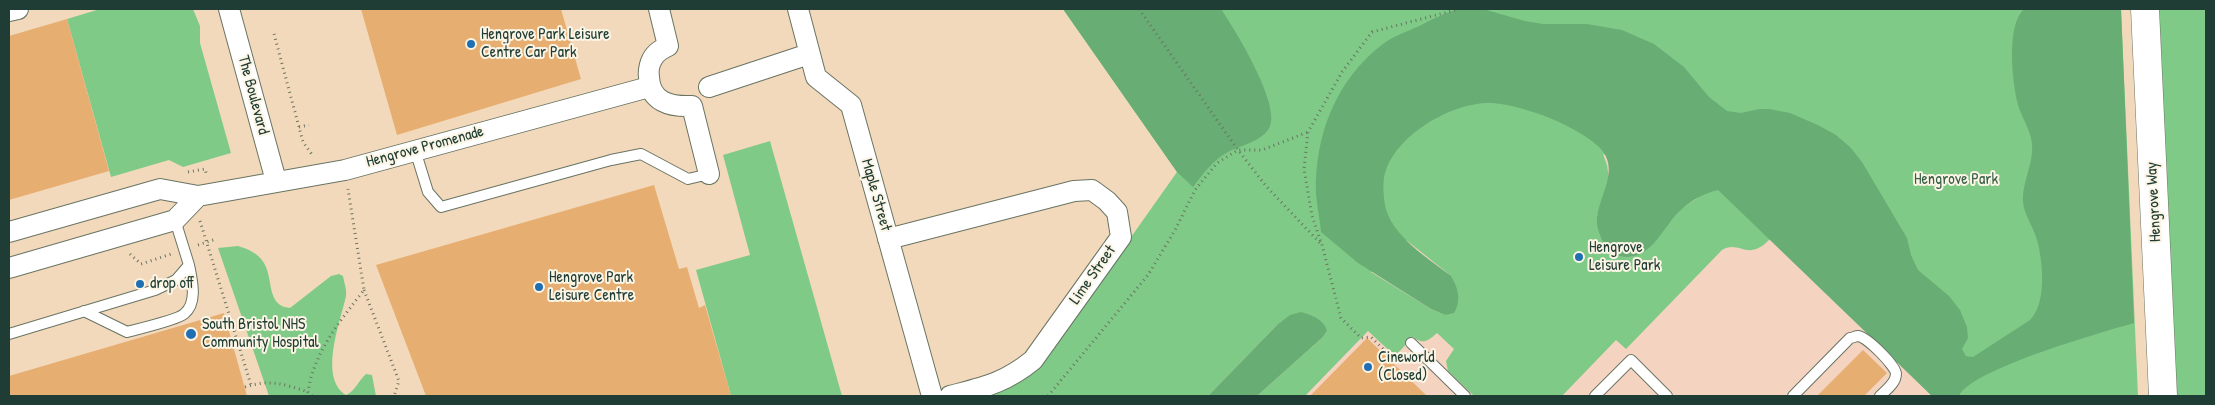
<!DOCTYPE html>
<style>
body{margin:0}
#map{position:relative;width:2215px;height:405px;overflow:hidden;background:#f3d9bb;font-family:"Patrick Hand",sans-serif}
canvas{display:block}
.frame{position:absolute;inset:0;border:10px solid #1f3d34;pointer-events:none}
</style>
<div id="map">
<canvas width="2215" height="405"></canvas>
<div class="frame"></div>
</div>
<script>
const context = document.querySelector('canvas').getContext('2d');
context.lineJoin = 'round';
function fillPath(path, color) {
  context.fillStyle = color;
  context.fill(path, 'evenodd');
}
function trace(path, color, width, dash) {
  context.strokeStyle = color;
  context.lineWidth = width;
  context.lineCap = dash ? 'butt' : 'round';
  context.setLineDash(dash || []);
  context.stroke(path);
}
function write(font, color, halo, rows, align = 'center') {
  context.font = font + ' "Patrick Hand",sans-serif';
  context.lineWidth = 4;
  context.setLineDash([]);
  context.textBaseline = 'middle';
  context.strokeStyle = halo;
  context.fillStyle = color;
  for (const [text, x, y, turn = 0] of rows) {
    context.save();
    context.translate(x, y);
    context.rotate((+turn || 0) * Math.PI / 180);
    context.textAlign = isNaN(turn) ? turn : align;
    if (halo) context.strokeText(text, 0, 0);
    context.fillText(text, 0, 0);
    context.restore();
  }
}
const built = new Path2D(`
 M 1651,124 L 1932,396 L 1184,396 L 1181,331 Z`);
const green = new Path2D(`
 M 100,9 L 193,9 L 200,26 L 200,43 L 231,153 L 183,167 L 169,160 L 111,177 L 67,19 Z
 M 1063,9 L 2121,9 L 2138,396 L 1932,396 L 1770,239 C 1747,263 1740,239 1722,250 L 1626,349 L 1616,340 L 1562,396 L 1474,396 L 1448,371 L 1446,361 L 1454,349 L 1437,333 C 1428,341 1423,345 1413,337 L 1395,356 L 1368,331 L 1305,396 L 1257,396 L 1323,337 L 1327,331 L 1277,325 L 1208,396 L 977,396 C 1002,388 1021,385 1040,366 L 1177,172 ZM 1603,154 L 1705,193 L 1681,209 L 1668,224 L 1632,257 L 1619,256 L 1611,253 L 1597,216 L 1609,179 L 1607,165 ZM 1406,240 L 1450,275 L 1445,315 L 1431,309 L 1371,272 Z
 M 2158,9 L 2206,9 L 2206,396 L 2175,396 Z
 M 770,141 L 842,396 L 731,396 L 696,270 L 750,255 L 723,155 Z
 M 238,246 C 248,249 258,253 264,263 C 274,280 266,306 290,308 L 331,276 L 339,274 L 343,276 C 344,282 347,290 346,296 C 341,320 318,378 346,395 C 355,391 359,380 366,374 L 372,375 L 376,396 L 269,396 L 218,248 Z`);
const forest = new Path2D(`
 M 1063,9 L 1221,9 C 1234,28 1285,110 1268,130 C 1258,143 1241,145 1228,152 C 1213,160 1203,174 1193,187 L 1177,172 Z
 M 1459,9 L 1483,9 L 1525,21 L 1543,24 L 1587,24 L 1622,30 L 1654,44 L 1684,67 L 1709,97 L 1727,111 L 1741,113 L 1759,109 L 1769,109 L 1790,113 L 1818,125 L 1836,135 L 1851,148 L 1862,162 L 1907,238 L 1911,255 L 1918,270 L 1949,296 L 1960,310 L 1967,327 L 1968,338 L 1962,349 L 1966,356 L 1973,357 L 2030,320 C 2047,303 2043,262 2037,240 C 2034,229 2027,219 2024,208 C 2019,187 2034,165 2032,144 C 2031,131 2022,118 2018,105 C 2012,82 2006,25 2024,9 L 2121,9 L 2134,323 C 2103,332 1971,369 1959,396 L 1932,396 L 1718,190 C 1705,193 1692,200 1682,209 C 1663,225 1651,264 1619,256 C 1612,254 1606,249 1603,242 C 1599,233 1596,226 1597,217 C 1600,194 1620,169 1600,148 C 1576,125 1525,106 1493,103 C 1454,101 1399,133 1386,170 C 1383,178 1383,188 1384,197 C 1385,232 1425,256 1450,275 C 1458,286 1462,301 1454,313 L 1445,315 L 1431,309 L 1358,263 L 1321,232 C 1320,220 1317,207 1316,194 C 1314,137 1336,79 1383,44 C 1393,36 1406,32 1417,27 C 1431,20 1444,13 1459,9 Z
 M 1301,312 C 1311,315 1324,319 1327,331 L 1323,337 L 1257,396 L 1208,396 L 1277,325 L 1290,315 Z`);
const building = new Path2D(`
 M 361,9 L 561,9 L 581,79 L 397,135 Z
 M 67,19 L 109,171 L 9,200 L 9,36 Z
 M 654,185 L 679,269 L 687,267 L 699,308 L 705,305 L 731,396 L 426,396 L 376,265 Z
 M 224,313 L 247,396 L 9,396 L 9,376 Z
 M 1367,338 L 1427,396 L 1310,396 Z
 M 1863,350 L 1887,373 L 1864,396 L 1817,396 Z`);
const path = new Path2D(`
 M 1139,9 L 1238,150 L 1266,186 L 1320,243
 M 274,34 L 303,142 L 313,156
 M 299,127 L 309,125
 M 188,172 L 205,169 L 207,176
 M 200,221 L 251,385
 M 198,245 L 216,239
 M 130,254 L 141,264 L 171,254
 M 364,290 L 399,381 L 394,396
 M 1401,354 L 1394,360 L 1371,337 L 1361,338 L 1341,318 L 1322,245 L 1312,216 L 1304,169 L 1308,132 L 1342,72 L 1372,32 L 1459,9
 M 245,387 C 270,379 284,384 308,392
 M 312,396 L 308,392 C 314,352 340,321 364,290 L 348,189
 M 1048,396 L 1148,275 L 1175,230 L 1195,190 L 1217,163 L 1238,150 L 1262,150 L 1308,132`);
const service = new Path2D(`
 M 415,150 L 428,192 L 441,207 L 611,160 L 641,154 L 688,179 L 709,174
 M 84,311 L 127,332 C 138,329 177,320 184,314 C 198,303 192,280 189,265
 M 9,334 L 155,290 L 176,280 L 189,265 L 175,220
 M 1411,343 L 1465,396
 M 1595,396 L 1631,360 L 1667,396
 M 1793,396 L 1850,338 C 1853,338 1855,336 1858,336 C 1867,337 1896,366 1896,374 C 1896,383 1886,390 1880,396`);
const minor = new Path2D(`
 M 229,9 L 276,181
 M 659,9 L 668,46 C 664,48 658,51 655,55 C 650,61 648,70 649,77 C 650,102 670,107 692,106 L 709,174
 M 798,9 L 816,77 L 851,105 L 932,396
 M 9,11 L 18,9
 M 709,87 L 809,54
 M 9,232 L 160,189 L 198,196
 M 888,239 L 1074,191 L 1092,190 L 1107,201 L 1117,212 L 1121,237 L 1033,360 C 1005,383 984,387 950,396
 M 9,268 L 175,220 L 198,196 L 345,170 L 649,87`);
const trunk = new Path2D(`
 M 2145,9 L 2163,396`);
const markers = [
 [471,44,5,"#1f6fb2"],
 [1579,257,5,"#1f6fb2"],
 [140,284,5,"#1f6fb2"],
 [539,287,5,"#1f6fb2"],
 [191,334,6,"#1f6fb2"],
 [1368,367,5,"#1f6fb2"]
];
const poiNames = [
 ["Hengrove Park Leisure",481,35],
 ["Centre Car Park",481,53],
 ["Hengrove",1589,248],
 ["Leisure Park",1589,266],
 ["Hengrove Park",549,278],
 ["Leisure Centre",549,296],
 ["drop off",150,284],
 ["South Bristol NHS",202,325],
 ["Community Hospital",202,343],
 ["Cineworld",1378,358],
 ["(Closed)",1378,376]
];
const streetNames = [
 ["The Boulevard",253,95,75],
 ["Hengrove Promenade",425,147,-15],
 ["Maple Street",876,195,74],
 ["Hengrove Way",2154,202,-93],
 ["Lime Street",1093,275,-55]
];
const parkNames = [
 ["Hengrove Park",1956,180]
];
fillPath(built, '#f5d3c1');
fillPath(green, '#80ca88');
fillPath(forest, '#68ae74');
fillPath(building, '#e7ae71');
trace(service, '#697463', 12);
trace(minor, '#697463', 22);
trace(trunk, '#697463', 29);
trace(path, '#697463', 3, [1, 4]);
trace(service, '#fff', 10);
trace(minor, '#fff', 20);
trace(trunk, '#fff', 28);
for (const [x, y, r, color] of markers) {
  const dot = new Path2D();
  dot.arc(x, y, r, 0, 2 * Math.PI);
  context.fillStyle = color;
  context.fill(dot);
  trace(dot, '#fcf5e5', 2);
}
write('16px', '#1f3d34', '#fcf5e5', poiNames, 'left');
write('16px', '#1f3d34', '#fcf5e5', streetNames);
write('16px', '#376049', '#fcf5e5', parkNames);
</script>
